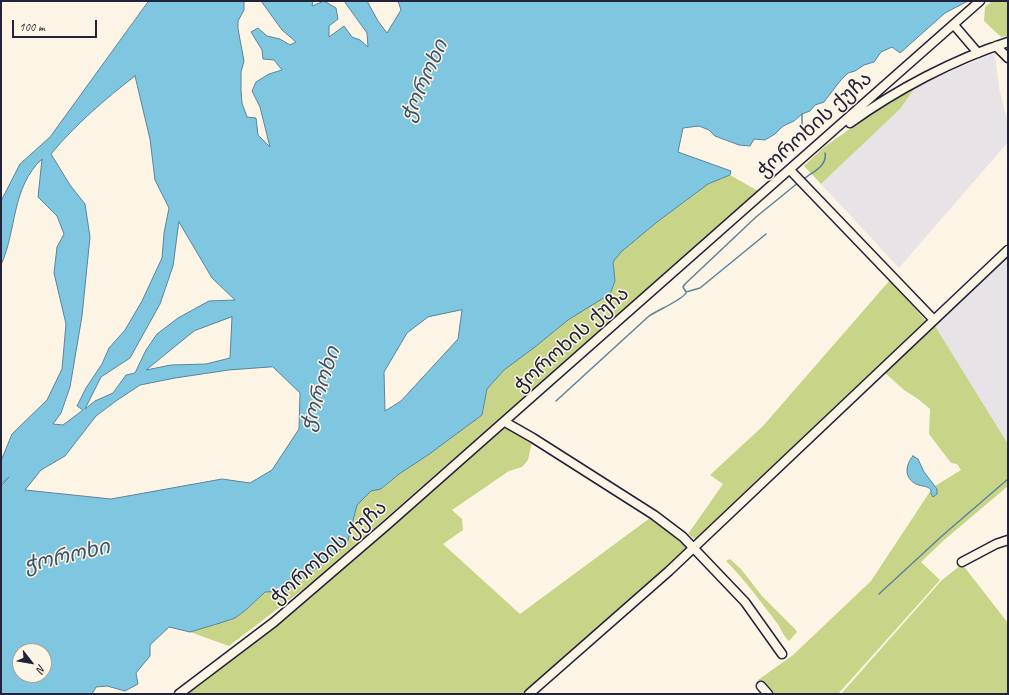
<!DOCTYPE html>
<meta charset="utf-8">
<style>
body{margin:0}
#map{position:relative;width:1009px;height:695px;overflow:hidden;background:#fcf5e5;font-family:Caveat,sans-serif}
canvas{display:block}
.frame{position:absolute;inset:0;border:2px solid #22223b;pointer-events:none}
.north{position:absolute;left:12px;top:643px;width:40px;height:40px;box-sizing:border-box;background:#fcf5e5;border:1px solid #a5a1a1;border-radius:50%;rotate:121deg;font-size:11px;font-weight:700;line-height:16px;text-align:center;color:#22223b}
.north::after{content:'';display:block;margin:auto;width:14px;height:18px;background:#22223b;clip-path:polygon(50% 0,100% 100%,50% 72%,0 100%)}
.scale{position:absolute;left:12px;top:20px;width:85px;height:18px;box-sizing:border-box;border:2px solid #22223b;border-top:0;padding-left:5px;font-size:12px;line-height:14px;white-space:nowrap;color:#22223b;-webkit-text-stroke:3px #fcf5e5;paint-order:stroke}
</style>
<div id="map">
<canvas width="1009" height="695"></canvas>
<div class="frame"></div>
<div class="north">N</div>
<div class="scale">100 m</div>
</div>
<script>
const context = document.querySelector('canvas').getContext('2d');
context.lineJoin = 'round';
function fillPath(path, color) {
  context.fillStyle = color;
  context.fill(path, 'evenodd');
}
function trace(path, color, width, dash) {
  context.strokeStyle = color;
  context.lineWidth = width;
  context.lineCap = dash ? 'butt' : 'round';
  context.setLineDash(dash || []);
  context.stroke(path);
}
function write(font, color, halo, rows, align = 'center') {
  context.font = font + ' Caveat,"Noto Sans Georgian",sans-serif';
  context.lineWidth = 3;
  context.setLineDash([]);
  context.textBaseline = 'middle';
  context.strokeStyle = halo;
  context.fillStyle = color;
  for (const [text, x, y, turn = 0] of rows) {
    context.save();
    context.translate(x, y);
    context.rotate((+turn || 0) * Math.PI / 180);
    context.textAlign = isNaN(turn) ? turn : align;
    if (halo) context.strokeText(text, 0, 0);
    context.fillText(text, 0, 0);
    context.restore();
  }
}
const built = new Path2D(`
 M 995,53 L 999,88 L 1008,124 L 1008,142 L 899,268 L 821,184 L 900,109 L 915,88 L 955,69 Z
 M 1008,258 L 1008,444 L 935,326 Z`);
const green = new Path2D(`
 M 992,1 L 1008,1 L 1008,36 L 1001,37 L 984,21 L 985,7 Z
 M 915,88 L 900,109 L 821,184 L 804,166 L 824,147 L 871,114 Z
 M 730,175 L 758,191 L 314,581 L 229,646 L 190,632 L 235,618 L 247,609 L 265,592 L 287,591 L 346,544 L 357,505 L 371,491 L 382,489 L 402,471 L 428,455 L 482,415 L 487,389 L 504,370 L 535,347 L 568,320 L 610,294 L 615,281 L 613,262 L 621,252 L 657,222 L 708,184 Z
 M 890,280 L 926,321 L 696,540 L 688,534 L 723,484 L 710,475 L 763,426 Z
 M 935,326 L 1008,444 L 1008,486 L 943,541 L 921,562 L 940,580 L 838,694 L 768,694 L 758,680 L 793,655 L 871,581 L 931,490 L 937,489 L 935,486 L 961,470 L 957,464 L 951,463 L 929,434 L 930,409 L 918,399 L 904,390 L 883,371 Z
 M 505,422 L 533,438 L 528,460 L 522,467 L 509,471 L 452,510 L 462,519 L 463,530 L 443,544 L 520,614 L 654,515 L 693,548 L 529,694 L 179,694 L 228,657 Z
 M 730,559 L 741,569 L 762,596 L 795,629 L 797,632 L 789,641 C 784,637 781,629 777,623 C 761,602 745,580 726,561 Z
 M 962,564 L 1008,623 L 1008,694 L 841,694 L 941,581 Z`);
const water = new Path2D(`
 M 149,1 L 244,1 L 244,10 L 238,21 L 238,29 L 244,61 L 241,72 L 241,90 L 242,103 L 247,117 L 256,118 L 258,135 L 270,147 L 260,107 L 252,91 L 256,82 L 269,74 L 282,70 L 274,60 L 263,59 L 262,50 L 251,32 L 258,28 L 267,36 L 280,39 L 290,45 L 296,42 L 282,30 L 261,1 L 313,1 L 312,6 L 324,1 L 336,8 L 338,19 L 329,26 L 329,37 L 344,26 L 352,37 L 360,40 L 368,47 L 367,33 L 344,1 L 367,1 L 378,21 L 387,33 L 401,10 L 398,1 L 968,1 L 945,13 L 900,53 L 892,47 L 881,52 L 874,62 L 864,65 L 855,71 L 848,73 L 840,81 L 824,102 L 815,105 L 810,111 L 802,114 L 794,121 L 783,126 L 775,134 L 765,140 L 754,139 L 750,146 L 739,145 L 715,136 L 709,130 L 699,126 L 683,128 L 678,152 L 731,171 L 730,175 L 708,184 L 657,222 L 621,252 L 613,262 L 615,281 L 610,294 L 568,320 L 535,347 L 504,370 L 487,389 L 482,415 L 428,455 L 399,474 L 381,489 L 371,491 L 357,505 L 347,544 L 287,591 L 265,592 L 247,609 L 235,618 L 220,623 L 190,632 L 169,627 L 150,645 L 150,656 L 136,673 L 138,684 L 125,691 L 107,686 L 96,687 L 92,694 L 1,694 L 1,486 L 9,477 L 1,484 L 1,461 L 12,434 L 47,400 L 62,369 L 66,324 L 54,273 L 57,247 L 64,234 L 57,216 L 38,197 L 42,159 C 11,188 17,230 1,265 L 1,201 L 20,164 L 50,137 ZM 135,76 L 150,139 L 155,180 L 169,208 L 164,233 L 162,258 L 142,301 L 125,330 L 109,348 L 102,364 L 86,388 L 77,406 L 83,410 L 63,425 L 53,424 L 61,413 L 70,387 L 82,316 L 90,237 L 85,204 L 70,185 L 51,154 C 75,125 105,99 135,76 ZM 179,222 L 212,278 L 235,300 L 209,301 L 178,318 L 157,334 L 146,350 L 135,373 L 126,375 L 113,393 L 95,401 L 85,409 L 101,377 L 130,358 L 160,304 L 173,266 ZM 462,310 L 458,339 L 401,401 L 385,411 L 384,372 L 407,333 L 428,317 ZM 232,317 L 230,358 L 206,364 L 171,365 L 146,370 L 194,331 ZM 273,367 L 300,393 L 299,429 L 272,470 L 250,483 L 222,479 L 111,499 L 25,490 L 41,470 L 65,456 L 96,416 L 116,401 L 140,385 L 175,378 L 229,370 ZM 20,651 L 44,651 L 44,675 L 20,675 Z
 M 913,456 L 918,459 L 924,472 L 937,489 L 937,494 L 933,497 L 931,494 L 931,490 C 927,485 922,487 916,484 C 904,478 905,465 913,456 Z`);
const stream = new Path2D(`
 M 802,114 L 802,126 L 805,133
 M 804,179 C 812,172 828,166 825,153
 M 766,234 L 700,288 L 686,292 L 683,287 L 685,284 L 756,217 L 799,182
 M 556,401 L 649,316 C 658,310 682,300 686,293
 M 879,594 L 943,535 L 1008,479`);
const minor = new Path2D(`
 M 954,25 L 978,53
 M 996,46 L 1008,58
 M 850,123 C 896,90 954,59 1008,42
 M 790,170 L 934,320
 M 505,422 L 533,438 L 654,515 L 683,537 L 745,602 L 782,654
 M 962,562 L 996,544 L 1008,540
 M 761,686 L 768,694
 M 179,694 L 274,622 L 388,524 L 980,1
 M 529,694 L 669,571 L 1008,250`);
const streetNames = [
 ["ჭოროხის ქუჩა",815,125,-42],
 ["ჭოროხის ქუჩა",572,340,-42],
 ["ჭოროხის ქუჩა",329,553,-41]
];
const waterNames = [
 ["ჭოროხი",425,81,-66],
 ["ჭოროხი",321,389,-72],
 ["ჭოროხი",67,557,-13]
];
fillPath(built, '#e8e3e7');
fillPath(green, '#c8d588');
fillPath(water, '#7fc6e0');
trace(water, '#5a849e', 1);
trace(stream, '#5a849e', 1.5);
trace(minor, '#22223b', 11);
trace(minor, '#fcf5e5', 8);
write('20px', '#22223b', '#fcf5e5', streetNames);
write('italic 21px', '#3e536d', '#fcf5e5', waterNames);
</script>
